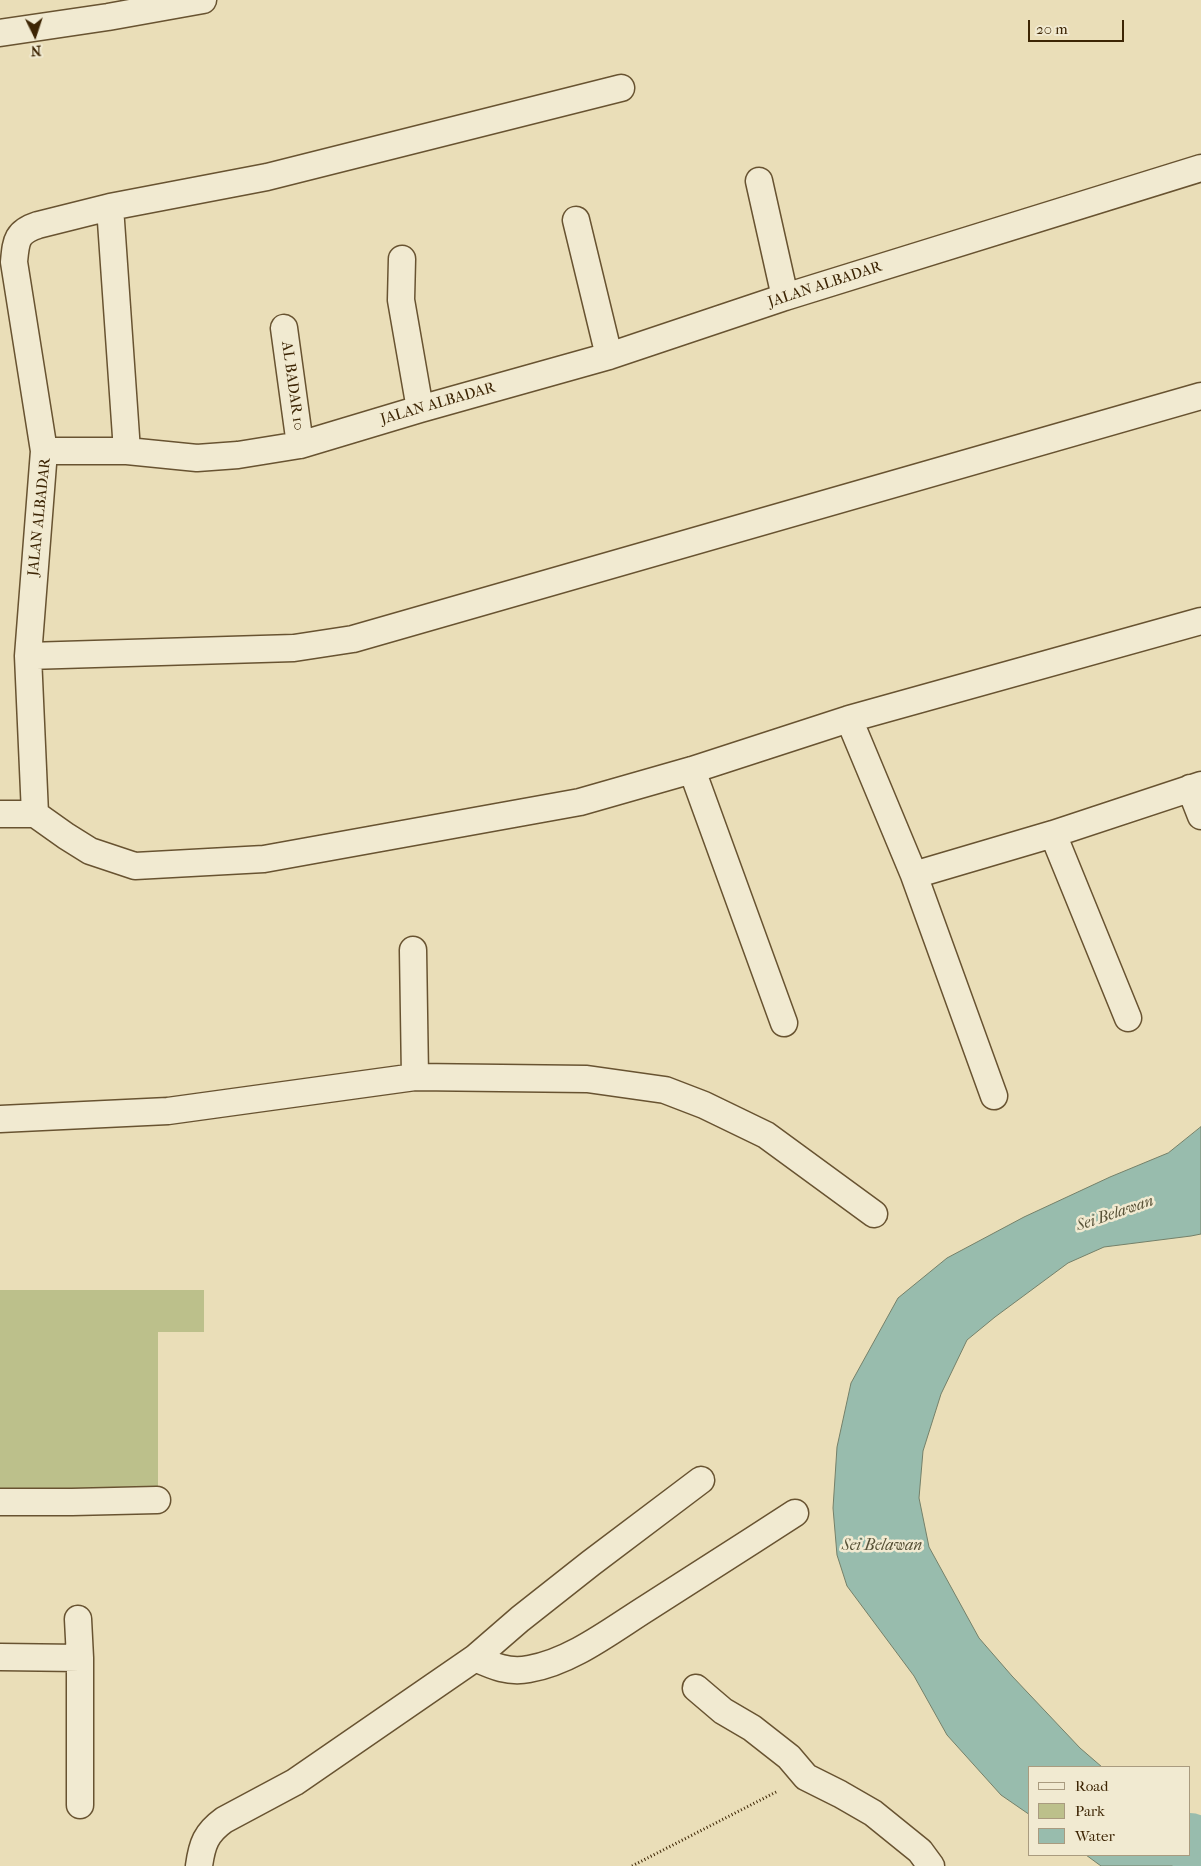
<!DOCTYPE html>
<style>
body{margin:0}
#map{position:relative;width:1201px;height:1866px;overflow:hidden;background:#eadeb8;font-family:"IM FELL French Canon",serif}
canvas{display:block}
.legend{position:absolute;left:1028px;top:1766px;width:162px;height:90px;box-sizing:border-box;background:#f1ead1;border:1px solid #a99b7f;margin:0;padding:6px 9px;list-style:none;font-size:15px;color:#3d2504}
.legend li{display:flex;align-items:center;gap:10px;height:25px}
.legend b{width:25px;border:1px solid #a99b7f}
.north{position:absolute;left:10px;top:10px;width:50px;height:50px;-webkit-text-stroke:4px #f1ead1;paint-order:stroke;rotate:176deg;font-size:14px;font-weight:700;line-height:20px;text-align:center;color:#3d2504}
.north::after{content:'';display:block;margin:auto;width:18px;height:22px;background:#3d2504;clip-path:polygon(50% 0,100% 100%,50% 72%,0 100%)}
.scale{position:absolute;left:1028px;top:20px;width:96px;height:22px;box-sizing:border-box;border:2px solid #3d2504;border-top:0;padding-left:6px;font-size:15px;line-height:18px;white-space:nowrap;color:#3d2504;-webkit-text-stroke:4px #f1ead1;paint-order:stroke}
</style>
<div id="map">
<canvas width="1201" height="1866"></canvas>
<ul class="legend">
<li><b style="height:6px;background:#f1ead1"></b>Road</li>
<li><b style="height:14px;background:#bcc08b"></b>Park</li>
<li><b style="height:14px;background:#98bcad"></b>Water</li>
</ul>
<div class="north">N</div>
<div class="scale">20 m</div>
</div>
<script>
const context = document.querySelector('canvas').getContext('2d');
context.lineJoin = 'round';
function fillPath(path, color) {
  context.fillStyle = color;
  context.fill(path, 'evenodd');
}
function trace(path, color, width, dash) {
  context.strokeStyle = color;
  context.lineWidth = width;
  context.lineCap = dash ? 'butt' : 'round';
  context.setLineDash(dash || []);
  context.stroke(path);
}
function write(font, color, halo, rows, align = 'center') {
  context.font = font + ' "IM FELL French Canon",serif';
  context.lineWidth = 5;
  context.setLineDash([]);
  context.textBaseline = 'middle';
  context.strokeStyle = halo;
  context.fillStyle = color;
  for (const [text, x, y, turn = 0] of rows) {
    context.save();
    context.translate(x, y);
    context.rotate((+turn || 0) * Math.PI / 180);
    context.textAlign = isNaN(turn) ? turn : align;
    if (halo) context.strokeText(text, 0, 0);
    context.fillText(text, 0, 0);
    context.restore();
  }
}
const green = new Path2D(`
 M 0,1290 L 204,1290 L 204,1332 L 158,1332 L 158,1495 L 0,1494 Z`);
const water = new Path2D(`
 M 1201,1127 L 1201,1234 L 1191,1236 L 1104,1247 L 1068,1263 L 995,1317 L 967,1340 L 941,1394 L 923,1451 L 919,1498 L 929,1547 L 979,1638 L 1012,1676 L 1080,1748 L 1102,1767 L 1030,1767 L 1030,1815 L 1001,1795 L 947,1735 L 914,1676 L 847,1586 L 837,1555 L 833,1508 L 837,1447 L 851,1383 L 898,1298 L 947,1258 L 1024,1217 L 1110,1177 L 1168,1153 Z
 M 1190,1843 L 1201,1852 L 1201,1866 L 1101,1866 L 1086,1855 L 1190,1855 Z`);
const river = new Path2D(`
 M 1190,1842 L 1201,1853`);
const path = new Path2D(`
 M 632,1866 L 778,1791`);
const street = new Path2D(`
 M 0,33 L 108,17 L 203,0
 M 759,181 L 785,297
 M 110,207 L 127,451
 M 576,220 L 609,356
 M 402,259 L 401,300 L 420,409
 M 284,328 L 300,445
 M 44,451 L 127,451 L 197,458 L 238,455 L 300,445 L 420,409 L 609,356 L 785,297 L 1201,168
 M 28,656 L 294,648 L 353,639 L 1201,396
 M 849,719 L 914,875 L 994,1096
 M 692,770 L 784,1023
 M 1190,788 L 1201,816
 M 0,814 L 35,814
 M 35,814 L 66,836 L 90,851 L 135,866 L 264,859 L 580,802 L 692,770 L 849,719 L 1201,621
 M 35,814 L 28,656 L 44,451 L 14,262 C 16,241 16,232 38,225 L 110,207 L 267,177 L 621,88
 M 1053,834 L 1128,1018
 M 914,875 L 1053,834 L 1201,785
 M 413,950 L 415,1077
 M 0,1119 L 168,1111 L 415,1077 L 587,1079 L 665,1090 L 704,1105 L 766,1135 L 874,1214
 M 0,1502 L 72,1502 L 157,1500
 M 78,1619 L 80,1658 L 80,1805
 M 0,1657 L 80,1658
 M 475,1658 C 493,1666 508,1673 529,1669 C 571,1662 612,1630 647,1608 C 697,1576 746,1545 795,1513
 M 696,1688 L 723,1711 L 752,1728 L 789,1757 L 806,1777 L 840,1794 L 873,1813 L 920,1851 L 931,1866
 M 199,1866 C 202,1844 206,1833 224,1820 L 295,1782 L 475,1658 L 520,1619 L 591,1563 L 701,1480`);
const streetNames = [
 ["JALAN ALBADAR",825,285,-18],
 ["AL BADAR 10",292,386,82],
 ["JALAN ALBADAR",438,404,-16],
 ["JALAN ALBADAR",40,517,-84]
];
const waterNames = [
 ["Sei Belawan",1115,1214,-19],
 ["Sei Belawan",882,1546]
];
fillPath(green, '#bcc08b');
fillPath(water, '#98bcad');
trace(water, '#748069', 1);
trace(river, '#98bcad', 58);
trace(street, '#685331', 29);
trace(path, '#3d2504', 3, [1, 2.5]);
trace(street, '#f1ead1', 26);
write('15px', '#3d2504', '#f1ead1', streetNames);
write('italic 16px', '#585237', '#f1ead1', waterNames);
</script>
